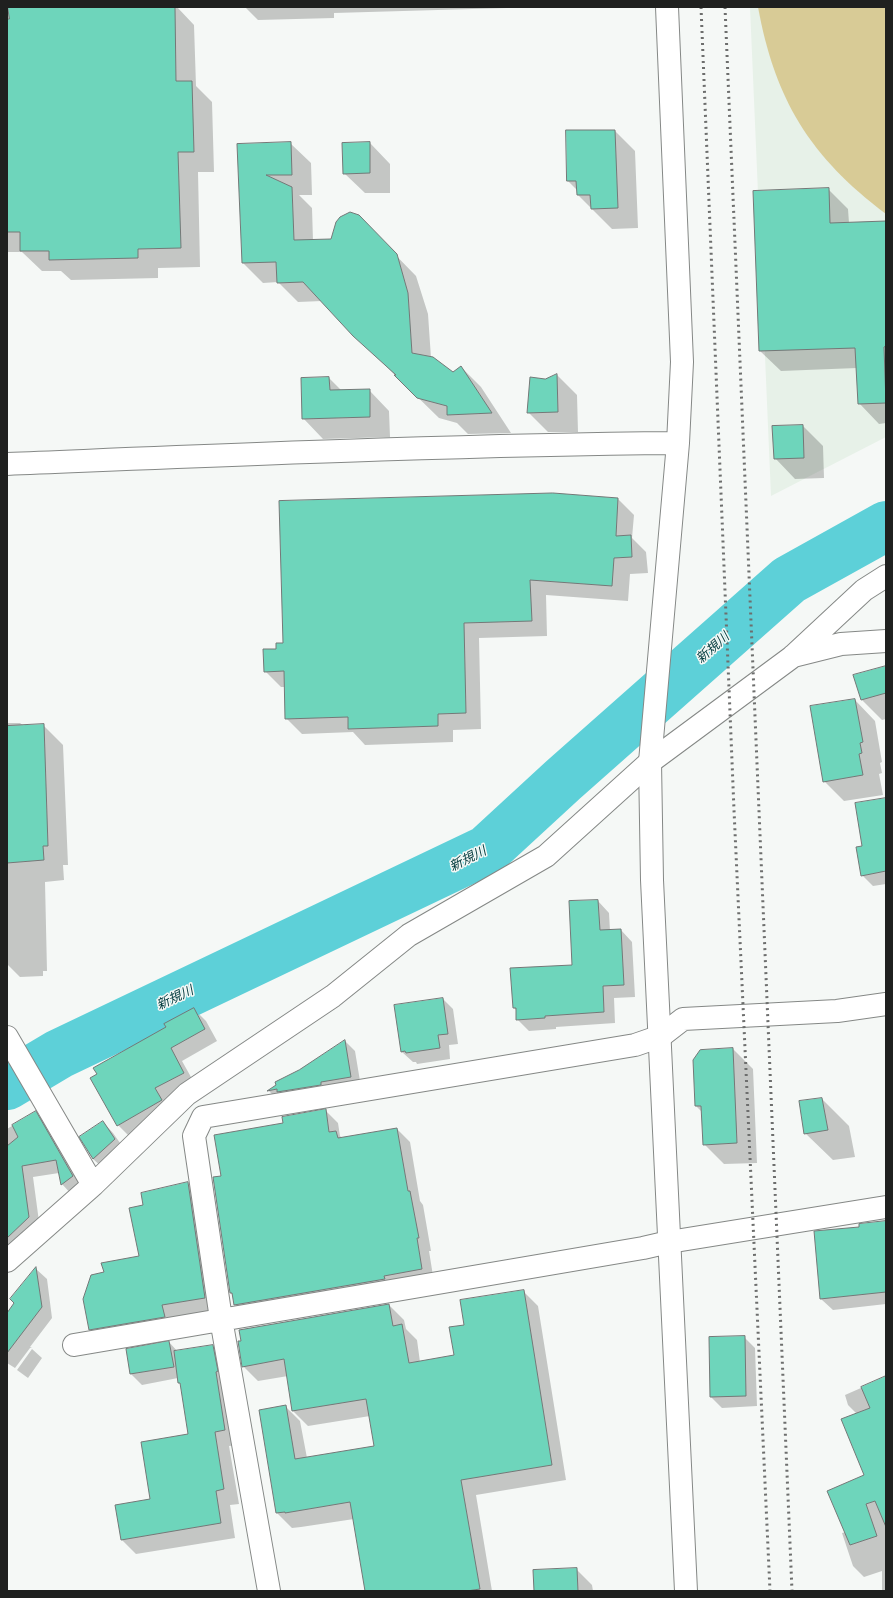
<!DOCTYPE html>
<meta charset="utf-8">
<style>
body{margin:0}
#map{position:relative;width:893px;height:1598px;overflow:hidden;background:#f5f8f6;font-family:Rubik,sans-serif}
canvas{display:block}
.frame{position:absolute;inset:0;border:8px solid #1f201f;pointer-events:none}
</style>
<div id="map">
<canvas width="893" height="1598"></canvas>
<div class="frame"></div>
</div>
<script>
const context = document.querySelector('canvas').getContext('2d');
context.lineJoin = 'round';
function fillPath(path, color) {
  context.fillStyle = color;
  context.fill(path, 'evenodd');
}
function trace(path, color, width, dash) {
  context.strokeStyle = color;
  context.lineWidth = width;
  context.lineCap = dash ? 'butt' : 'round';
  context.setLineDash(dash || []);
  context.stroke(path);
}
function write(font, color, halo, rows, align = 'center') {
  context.font = font + ' Rubik,"Noto Sans JP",sans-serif';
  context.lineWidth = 3;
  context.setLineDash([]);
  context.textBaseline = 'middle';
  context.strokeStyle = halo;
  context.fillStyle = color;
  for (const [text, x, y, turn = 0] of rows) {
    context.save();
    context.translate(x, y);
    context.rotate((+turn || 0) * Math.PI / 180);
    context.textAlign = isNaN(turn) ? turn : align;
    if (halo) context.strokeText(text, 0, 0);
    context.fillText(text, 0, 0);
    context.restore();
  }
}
const built = new Path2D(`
 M 750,7 L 886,7 L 886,437 L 771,496 Z`);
const green = new Path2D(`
 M 758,7 L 886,7 L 886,214 C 810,157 775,100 758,7 Z`);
const shadow = new Path2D(`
 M 7,7 L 177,7 L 194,25 L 196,86 L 212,102 L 214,172 L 198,172 L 200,267 L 158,268 L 158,278 L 71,280 L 61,271 L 42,271 L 22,252 L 7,252 Z
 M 245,7 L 542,7 L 334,13 L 334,18 L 258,20 Z
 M 567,131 L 615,131 L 635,151 L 638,228 L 612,229 L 578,195 L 578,191 L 568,181 Z
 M 290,143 L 311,163 L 312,195 L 299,195 L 312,208 L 313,241 L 376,235 L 416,276 L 428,314 L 431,358 L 453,373 L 461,367 L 481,387 L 511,433 L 468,434 L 457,423 L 439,418 L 354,335 L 322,301 L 298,302 L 278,282 L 263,283 L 243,263 L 238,145 Z
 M 370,143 L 390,164 L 390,193 L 365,193 L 344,173 Z
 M 828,189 L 848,209 L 849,223 L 886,222 L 886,423 L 879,424 L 859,403 L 857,368 L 781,371 L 760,351 L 754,192 Z
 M 557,375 L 577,395 L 578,432 L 548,432 L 528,412 Z
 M 329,378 L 342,391 L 369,390 L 389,411 L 390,437 L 323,439 L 303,418 Z
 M 803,426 L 823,446 L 824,478 L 795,479 L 775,458 Z
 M 618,499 L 634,515 L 632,538 L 646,552 L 648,573 L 630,574 L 628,601 L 546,595 L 547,636 L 479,638 L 481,729 L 453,730 L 453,742 L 365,745 L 353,732 L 302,734 L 286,718 L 285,687 L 281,687 L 265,671 L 277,650 L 284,644 Z
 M 886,667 L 886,719 L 882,720 L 862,700 Z
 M 855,700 L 875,721 L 882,762 L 880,763 L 882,773 L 879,774 L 883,795 L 844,801 L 824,781 Z
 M 7,723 L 20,723 L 24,726 L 43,725 L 63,745 L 68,865 L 63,865 L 64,880 L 45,882 L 47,971 L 43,971 L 43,976 L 20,977 L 7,964 Z
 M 886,799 L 886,884 L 873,886 L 862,875 L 864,847 Z
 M 598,901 L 609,913 L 610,931 L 621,930 L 632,942 L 635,997 L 614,998 L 615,1023 L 556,1027 L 556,1029 L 529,1031 L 517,1019 L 517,1011 L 514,1008 L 574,966 Z
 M 443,999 L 453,1009 L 458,1044 L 449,1045 L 450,1059 L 417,1064 L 416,1062 L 413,1062 L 402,1052 Z
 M 194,1009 L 206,1021 L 217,1041 L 182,1061 L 196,1086 L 130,1137 L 118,1125 Z
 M 345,1041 L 355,1051 L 361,1087 L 279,1101 L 269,1091 Z
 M 733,1049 L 753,1069 L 757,1163 L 724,1164 L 704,1144 L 702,1112 L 696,1106 Z
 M 822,1099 L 849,1126 L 855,1157 L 833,1160 L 805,1133 Z
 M 325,1110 L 338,1123 L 340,1136 L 342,1138 L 397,1129 L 410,1142 L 420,1201 L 423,1205 L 431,1251 L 429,1251 L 434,1282 L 248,1317 L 235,1305 L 233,1296 L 231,1293 L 222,1177 L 284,1123 Z
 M 35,1112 L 47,1124 L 84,1188 L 73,1196 L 62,1184 L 59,1173 L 33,1177 L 40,1229 L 7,1248 L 7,1129 Z
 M 103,1122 L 113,1133 L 125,1150 L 104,1169 L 93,1159 L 81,1137 Z
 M 188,1184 L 200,1196 L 217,1310 L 102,1342 L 90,1329 L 105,1273 L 141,1257 L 144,1206 Z
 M 886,1222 L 886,1304 L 833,1310 L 821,1299 L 860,1227 Z
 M 36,1269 L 47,1279 L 52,1318 L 30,1347 L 32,1348 L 30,1348 L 15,1368 L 7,1363 L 7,1315 L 16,1303 L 13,1300 Z
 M 523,1291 L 538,1306 L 566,1480 L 476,1495 L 492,1591 L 366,1591 L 354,1519 L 301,1527 L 292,1528 L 277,1513 L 285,1406 L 300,1421 L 307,1458 L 375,1447 L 370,1416 L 308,1426 L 293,1411 L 288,1376 L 258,1381 L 243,1366 L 389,1305 L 404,1320 L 406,1329 L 417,1340 L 420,1362 L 455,1356 L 465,1326 Z
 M 744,1337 L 755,1348 L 757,1406 L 722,1408 L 711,1397 Z
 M 169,1342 L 178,1352 L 213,1346 L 227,1361 L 239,1445 L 229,1446 L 239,1504 L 230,1505 L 235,1538 L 136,1554 L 122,1540 L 151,1500 L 190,1435 L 181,1385 L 179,1382 L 178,1378 L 142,1385 L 131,1374 L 127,1350 Z
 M 32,1349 L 42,1358 L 28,1378 L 17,1370 Z
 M 886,1377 L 886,1591 L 882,1591 L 882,1571 L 864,1577 L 853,1566 L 842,1533 L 846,1532 L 866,1476 L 857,1414 L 848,1405 L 845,1395 Z
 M 576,1569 L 592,1585 L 593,1591 L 535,1591 Z`);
const river = new Path2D(`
 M 7,1085 L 59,1054 L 487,850 L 563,780 L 789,580 L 886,526`);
const building = new Path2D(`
 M 8,7 L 175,7 L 176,81 L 192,81 L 194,152 L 178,152 L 181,248 L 138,249 L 138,258 L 49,260 L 49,251 L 20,251 L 20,232 L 7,232 L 7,19 L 9,19 Z
 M 566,130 L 615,130 L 618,208 L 591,209 L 590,195 L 577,195 L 576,181 L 567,181 Z
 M 291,142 L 292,175 L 266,175 L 292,187 L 294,240 L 331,239 L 336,222 L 340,217 L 350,212 L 359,215 L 397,254 L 408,293 L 412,353 L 433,357 L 453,372 L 461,366 L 492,413 L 447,415 L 447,406 L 417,398 L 394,375 L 396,375 L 353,336 L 303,282 L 277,283 L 276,262 L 242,263 L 237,144 Z
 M 370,142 L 370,173 L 343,174 L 342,143 Z
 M 829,188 L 830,223 L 886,221 L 886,346 L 884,347 L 886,403 L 858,404 L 855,348 L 759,351 L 753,191 Z
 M 557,374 L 558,412 L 527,413 L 530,377 L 545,379 Z
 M 329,377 L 330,390 L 370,389 L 370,417 L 302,419 L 301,378 Z
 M 803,425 L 804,458 L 774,459 L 772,426 Z
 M 553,493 L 618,498 L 616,536 L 631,535 L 632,557 L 614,558 L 612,586 L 530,580 L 532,621 L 464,623 L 466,713 L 438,714 L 438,726 L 348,729 L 348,717 L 285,719 L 284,671 L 264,672 L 263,649 L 276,649 L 276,643 L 283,643 L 279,501 Z
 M 886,666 L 886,693 L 861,700 L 853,675 Z
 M 855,699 L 863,742 L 860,743 L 862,753 L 859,754 L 863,775 L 823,782 L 810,706 Z
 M 44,724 L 48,846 L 43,846 L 44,860 L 7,863 L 7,726 Z
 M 886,798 L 886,871 L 861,876 L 856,847 L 862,846 L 855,803 Z
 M 598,900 L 600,930 L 621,929 L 624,985 L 603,986 L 604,1012 L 545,1016 L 545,1018 L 516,1020 L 516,1008 L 513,1008 L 510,968 L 572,965 L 569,901 Z
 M 443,998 L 448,1034 L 438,1035 L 440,1048 L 406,1053 L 405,1051 L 401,1052 L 394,1005 Z
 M 194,1008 L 205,1029 L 171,1048 L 184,1073 L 155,1088 L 162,1100 L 117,1126 L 90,1078 L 97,1074 L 93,1068 L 166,1027 L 164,1024 Z
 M 345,1040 L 351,1077 L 321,1082 L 321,1085 L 277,1092 L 277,1089 L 267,1091 L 276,1085 L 275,1082 L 299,1070 Z
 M 733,1048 L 737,1143 L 703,1145 L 701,1106 L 695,1106 L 693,1060 L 700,1050 Z
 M 822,1098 L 828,1130 L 804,1134 L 799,1101 Z
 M 326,1109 L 329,1132 L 336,1131 L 338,1138 L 397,1128 L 408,1191 L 410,1191 L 419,1238 L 417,1238 L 422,1269 L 384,1276 L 385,1279 L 234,1305 L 232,1293 L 230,1293 L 213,1177 L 221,1176 L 214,1135 L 283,1123 L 282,1117 Z
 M 36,1111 L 73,1176 L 61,1185 L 56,1160 L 22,1166 L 29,1217 L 7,1238 L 7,1146 L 18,1137 L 12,1125 Z
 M 103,1121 L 115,1139 L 93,1159 L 79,1137 Z
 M 188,1182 L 205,1298 L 162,1305 L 165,1317 L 89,1330 L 83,1299 L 91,1275 L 104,1272 L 101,1263 L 139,1256 L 129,1208 L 143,1205 L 141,1193 Z
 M 886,1221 L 886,1292 L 820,1299 L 814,1231 L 859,1227 L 859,1224 Z
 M 36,1267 L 42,1307 L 7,1353 L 7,1313 L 14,1303 L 10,1299 Z
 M 524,1290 L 552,1465 L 461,1480 L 480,1589 L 467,1591 L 365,1591 L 350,1502 L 285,1513 L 285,1512 L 276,1513 L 259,1410 L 286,1405 L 295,1459 L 374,1446 L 366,1399 L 292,1411 L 284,1359 L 242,1367 L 238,1341 L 241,1341 L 239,1330 L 389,1304 L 393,1326 L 402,1324 L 409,1363 L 454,1355 L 449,1327 L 464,1325 L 460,1300 Z
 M 745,1336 L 746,1396 L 710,1397 L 709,1337 Z
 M 169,1341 L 174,1367 L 130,1374 L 126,1349 Z
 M 213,1345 L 218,1371 L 216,1372 L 225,1430 L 215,1432 L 224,1489 L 216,1491 L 221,1523 L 121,1540 L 115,1505 L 150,1499 L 141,1442 L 188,1434 L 180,1383 L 178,1383 L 174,1351 Z
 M 886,1376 L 886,1527 L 875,1501 L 866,1504 L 877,1536 L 850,1545 L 827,1491 L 864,1475 L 841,1419 L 870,1408 L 861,1387 Z
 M 577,1568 L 578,1591 L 534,1591 L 533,1570 Z`);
const minor = new Path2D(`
 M 793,656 L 841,644 L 886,641
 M 7,1037 L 93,1185
 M 7,1261 L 93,1185 L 187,1094 L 333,996 L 409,935 L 546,856 L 650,762 L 792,657 L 864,590 L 886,576
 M 74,1345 L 643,1248 L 669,1242 L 886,1207
 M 269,1591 L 221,1319 L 194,1136 L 203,1117 L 635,1045 L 661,1036 L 683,1019 L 837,1011 L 886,1004`);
const tertiary = new Path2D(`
 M 667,7 L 682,362 L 678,443 L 650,762 L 652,880 L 686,1591
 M 7,464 C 231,455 454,445 678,443`);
const rail = new Path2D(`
 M 701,7 L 734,810 L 770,1591
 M 725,7 L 792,1591`);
const waterNames = [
 ["新規川",713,648,-42],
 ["新規川",468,859,-27],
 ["新規川",175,998,-25]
];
fillPath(built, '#e7f1e8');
fillPath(green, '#d8cb96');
fillPath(shadow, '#0003');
trace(river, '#5dd0d8', 50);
fillPath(building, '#6ed5bb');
trace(building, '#747877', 1);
trace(minor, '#858886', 24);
trace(tertiary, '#858886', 24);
trace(minor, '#fff', 22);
trace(tertiary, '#fff', 22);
trace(rail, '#6d6e6d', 3, [2, 4]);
write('italic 13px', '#023b3e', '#f5f8f6', waterNames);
</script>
